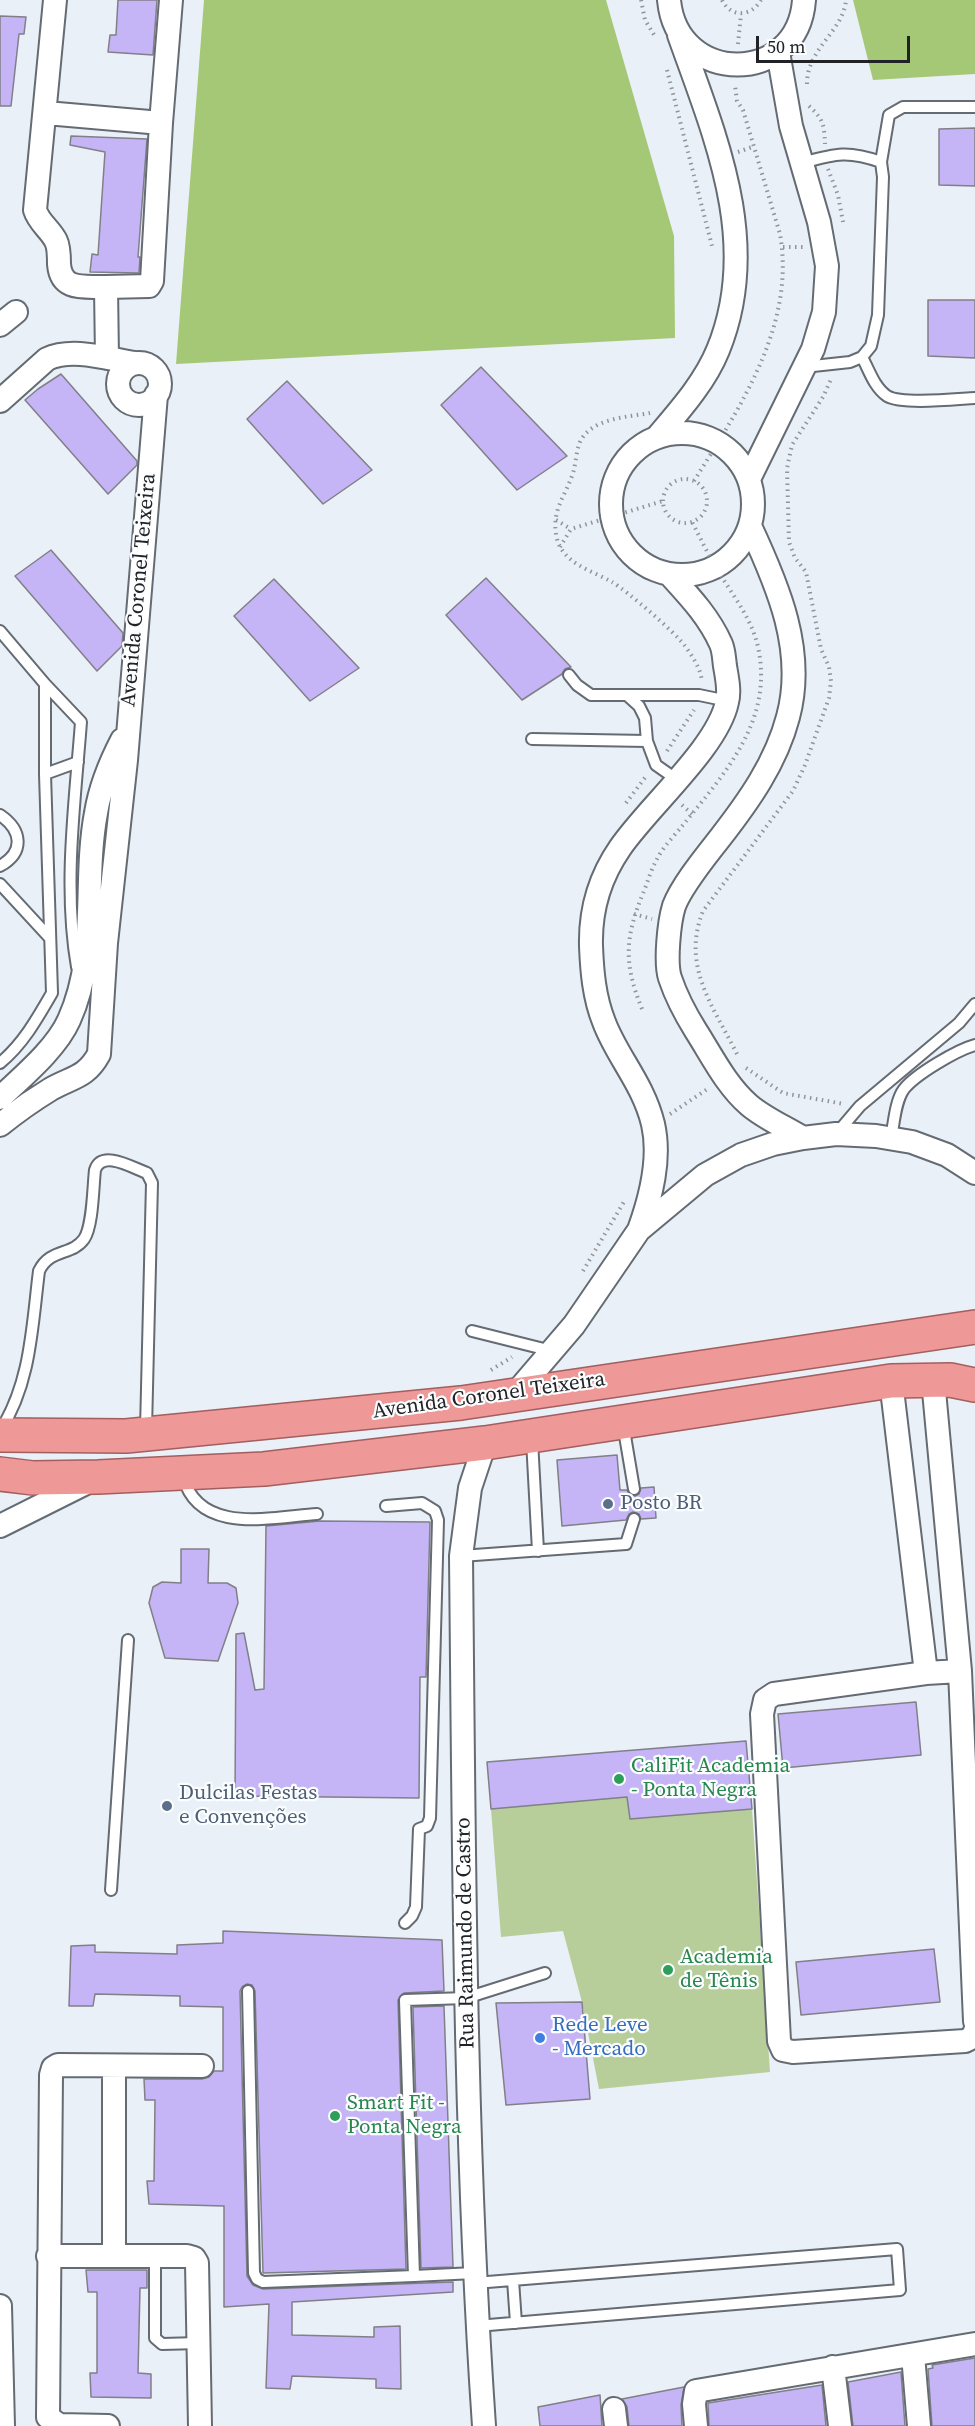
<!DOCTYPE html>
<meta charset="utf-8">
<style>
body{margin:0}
#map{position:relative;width:975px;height:2426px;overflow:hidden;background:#e9f0f8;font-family:"Source Serif 4",serif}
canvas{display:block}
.scale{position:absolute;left:756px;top:36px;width:154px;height:27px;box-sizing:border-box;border:3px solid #202225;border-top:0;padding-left:8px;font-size:18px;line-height:21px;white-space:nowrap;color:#202225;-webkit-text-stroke:4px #fbfdfe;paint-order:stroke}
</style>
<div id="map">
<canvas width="975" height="2426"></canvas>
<div class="scale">50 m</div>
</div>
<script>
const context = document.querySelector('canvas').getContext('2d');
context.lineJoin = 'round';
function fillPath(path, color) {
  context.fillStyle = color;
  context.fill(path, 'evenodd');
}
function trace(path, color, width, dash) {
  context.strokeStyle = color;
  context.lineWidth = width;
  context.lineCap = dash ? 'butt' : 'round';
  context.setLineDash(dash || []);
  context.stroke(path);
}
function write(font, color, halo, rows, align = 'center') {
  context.font = font + ' "Source Serif 4",serif';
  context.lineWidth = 4.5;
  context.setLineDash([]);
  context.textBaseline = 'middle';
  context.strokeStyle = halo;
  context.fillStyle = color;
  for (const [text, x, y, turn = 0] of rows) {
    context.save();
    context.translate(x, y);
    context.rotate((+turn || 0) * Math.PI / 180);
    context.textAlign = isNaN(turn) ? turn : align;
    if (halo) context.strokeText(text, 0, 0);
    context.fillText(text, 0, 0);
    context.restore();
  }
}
const green = new Path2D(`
 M 627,1797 L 630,1819 L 752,1809 L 770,2072 L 599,2089 L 582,2002 L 563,1931 L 501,1937 L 491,1809 Z`);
const forest = new Path2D(`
 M 204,0 L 606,0 L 674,236 L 675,338 L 176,364 Z
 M 853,0 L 975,0 L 975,74 L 873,80 Z`);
const building = new Path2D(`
 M 118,0 L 157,0 L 153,55 L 108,52 L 110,35 L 116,35 Z
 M 0,16 L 26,17 L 24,34 L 19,34 L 11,106 L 0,106 Z
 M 975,128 L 975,186 L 939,185 L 939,129 Z
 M 71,136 L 147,139 L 138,257 L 140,257 L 139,273 L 90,272 L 92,254 L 98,255 L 105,152 L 70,145 Z
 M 928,300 L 975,300 L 975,358 L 928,356 Z
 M 481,367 L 567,456 L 517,490 L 441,405 Z
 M 61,374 L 137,461 L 137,465 L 108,494 L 25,400 L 38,389 Z
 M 287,381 L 372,470 L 323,504 L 247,419 Z
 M 51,550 L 123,633 L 122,646 L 97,671 L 15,576 Z
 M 486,578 L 571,667 L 565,669 L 562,674 L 522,700 L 446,615 Z
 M 274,579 L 359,668 L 310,701 L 234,616 Z
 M 617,1455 L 620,1490 L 627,1490 L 629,1494 L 635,1496 L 639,1494 L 641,1488 L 654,1487 L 656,1518 L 641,1519 L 639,1514 L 633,1512 L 629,1514 L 626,1520 L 562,1526 L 557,1460 Z
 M 320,1521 L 430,1522 L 426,1677 L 420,1677 L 419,1798 L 235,1796 L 236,1634 L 244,1633 L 255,1690 L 264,1689 L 266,1526 Z
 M 181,1549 L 209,1549 L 208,1583 L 227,1583 L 236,1588 L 238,1603 L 218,1661 L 165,1658 L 149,1603 L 153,1587 L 162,1582 L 181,1583 Z
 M 916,1702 L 921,1755 L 783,1768 L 778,1714 Z
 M 746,1741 L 752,1809 L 630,1819 L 627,1797 L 491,1809 L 487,1762 Z
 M 223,1931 L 442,1940 L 444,1991 L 404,1993 L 398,2000 L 406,2269 L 263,2273 L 255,1991 L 252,1985 L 247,1984 L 242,1987 L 240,1991 L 247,2276 L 253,2285 L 263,2289 L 453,2282 L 453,2292 L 292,2302 L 292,2335 L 374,2337 L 374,2327 L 400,2326 L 401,2389 L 376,2388 L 376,2379 L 292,2376 L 290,2389 L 266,2388 L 269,2304 L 224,2307 L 224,2206 L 149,2204 L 147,2181 L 154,2181 L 155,2100 L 145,2100 L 144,2079 L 202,2079 L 209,2077 L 214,2071 L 223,2071 L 223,2007 L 180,2006 L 180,1996 L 95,1994 L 93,2006 L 69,2006 L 71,1946 L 95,1945 L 95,1952 L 177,1954 L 177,1945 L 223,1943 Z
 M 934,1949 L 940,2002 L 801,2015 L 796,1962 Z
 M 582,2002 L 590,2099 L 506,2105 L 496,2003 Z
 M 444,2006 L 453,2267 L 421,2268 L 413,2007 Z
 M 86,2270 L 147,2270 L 147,2288 L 140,2288 L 138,2373 L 151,2374 L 151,2398 L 91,2397 L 90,2373 L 97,2373 L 97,2292 L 88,2292 Z
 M 975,2358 L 975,2426 L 932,2426 L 928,2369 L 933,2368 L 932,2365 Z
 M 901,2372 L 905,2426 L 853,2426 L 848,2382 Z
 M 822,2385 L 826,2426 L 709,2426 L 708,2403 Z
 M 684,2387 L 681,2405 L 682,2426 L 629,2426 L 627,2407 L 622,2399 Z
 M 600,2395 L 602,2426 L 540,2426 L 538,2407 Z`);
const path = new Path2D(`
 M 641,0 L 645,20 L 656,38
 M 722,0 C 731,18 751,17 761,0
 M 738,44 L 741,14
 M 667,70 L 712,246
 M 807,84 C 807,48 843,32 846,0
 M 809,106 C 824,120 824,125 825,144
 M 738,152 L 755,146
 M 828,169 L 838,195 L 843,222
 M 783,247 L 803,247
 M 650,413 C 628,417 591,418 580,442 C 576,452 576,463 573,473 C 566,495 552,509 556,534 C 560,563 591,570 612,582 C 627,591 675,632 685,646 C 693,657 701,669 702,682
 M663 501a22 22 0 1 1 44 0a22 22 0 1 1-44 0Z
 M 694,481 C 740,407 796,325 780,234 L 743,110 L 737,101 L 735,85
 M 556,520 L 571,529
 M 560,547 L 571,529 L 663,501
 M 667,751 L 694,710
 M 626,803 L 647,775
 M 682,805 L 692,814
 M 634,914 L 652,919
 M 642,1009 C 623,962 625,937 644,891 C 648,881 651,870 656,861 C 662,848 674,836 683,825 C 725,773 774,720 758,647 C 751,616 731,594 716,567 C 707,553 700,537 692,522
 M 737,1054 C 713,1006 681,966 703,911 L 793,791 L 805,765 L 829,698 L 831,681 L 829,667 L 821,649 L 806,572 L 795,558 L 789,542 L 787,468 L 792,445 L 823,397 L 831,379
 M 746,1068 L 783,1093 L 844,1104
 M 670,1114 L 709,1088
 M 583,1271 L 625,1200
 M 491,1370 L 512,1357`);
const service = new Path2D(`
 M 881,162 L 889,115 L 903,107 L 975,107
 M 802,163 C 835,154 847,150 881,162 L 883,177 L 878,315 L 871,346 L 862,357 L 850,362 L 804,367
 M 862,357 C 869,370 874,387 887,396 C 902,405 956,399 975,398
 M 0,631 L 45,684 L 81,722 C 75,802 63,887 77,967
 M 569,675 L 577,685 L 591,695 L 699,695 L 728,701
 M 628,696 L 639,706 L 645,718 L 647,741 L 656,765 L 676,779
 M 532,739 L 647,741
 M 45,774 L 78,762
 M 0,815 C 22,830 25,852 0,866
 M 0,884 L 49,937
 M 0,1063 C 23,1044 37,1019 52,993 L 45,774 L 45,684
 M 837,1133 L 860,1106 L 959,1023 L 975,1004
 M 891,1138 C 894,1124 895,1101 904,1089 C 916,1074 957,1050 975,1045
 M 472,1331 L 552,1351
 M 623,1424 L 634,1489
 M 0,1431 C 31,1383 32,1326 39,1271 C 50,1248 72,1256 84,1239 C 93,1226 93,1187 95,1170 C 102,1149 133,1168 147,1173 L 152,1183 L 146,1429
 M 532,1440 L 538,1551
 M 183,1476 C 198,1536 273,1517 317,1514
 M 386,1506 L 422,1503 L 435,1511 L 438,1520 L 430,1818 L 427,1826 L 419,1829 L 416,1907 L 412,1916 L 405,1923
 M 461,1556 L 626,1544 L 634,1519
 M 111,1890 L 128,1640
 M 248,1991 L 254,2273 L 257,2279 L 263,2282 L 414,2276
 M 155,2256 L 155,2338 L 162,2344 L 199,2343
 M 474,2273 L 414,2276 L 405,2000 L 466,1998 L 545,1973
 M 513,2280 L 516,2323
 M 475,2283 L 897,2249 L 900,2290 L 477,2326`);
const minor = new Path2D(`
 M 55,0 L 35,210 C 39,223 50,229 56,241 C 59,247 59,257 59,264 C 61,292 85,286 106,287 L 107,358
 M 669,0 C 677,86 798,86 804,0
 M 46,113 L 161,123
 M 106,287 L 149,286 L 152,281 L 161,123 L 171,0
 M 0,325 L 16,312
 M118 384a21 21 0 1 1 42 0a21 21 0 1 1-42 0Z
 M 0,401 L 47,359 C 73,347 108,359 135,363
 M611 504a71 71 0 1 1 142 0a71 71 0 1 1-142 0Z
 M 658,436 C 680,410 705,382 718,350 C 762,243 715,136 679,35
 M 749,479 L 813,349 L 824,312 L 827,266 L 819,222 L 791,126 L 778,52
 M 750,526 C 778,586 806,651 788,717 C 776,763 748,802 720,838 C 706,856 682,885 674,906 C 669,922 665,963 670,978 C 676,996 686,1015 696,1031 C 712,1056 726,1085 749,1105 C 764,1118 785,1127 803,1138
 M 0,1098 C 23,1076 56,1049 69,1020 C 99,954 83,882 96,813 C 100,788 110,763 122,740
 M 0,1125 C 16,1112 33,1100 51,1089 C 72,1077 86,1078 99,1054 L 106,943 L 126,760 L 156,395
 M 639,1230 C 651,1197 661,1159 653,1124 C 643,1083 617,1057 604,1022 C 594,997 592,971 591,946 C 590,910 600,877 620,848 C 647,808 718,747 727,702 C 730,691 727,678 725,666 C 724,659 724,651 721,644 C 709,617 690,597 670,575
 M 933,1380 L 960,1671 L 975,2021
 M 891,1381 L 926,1673
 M 515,1394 L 574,1325 L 639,1230 L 705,1175 L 741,1155 L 773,1144 L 803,1138 L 836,1134 L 876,1136 L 912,1142 L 947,1155 L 975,1173
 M 0,1526 L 90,1481
 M 960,1671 L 926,1673 L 774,1694 L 765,1700 L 762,1714 L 779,2041 L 783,2050 L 793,2052 L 965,2041 L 973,2037 L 975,2031
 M 48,2256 L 187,2256 L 194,2258 L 197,2263 L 200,2426
 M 114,2256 L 114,2067
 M 0,2306 L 3,2426
 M 913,2355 L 919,2426
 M 833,2367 L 840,2426
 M 614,2409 L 616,2426
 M 108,2426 L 59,2425 L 48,2417 L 51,2075 L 53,2068 L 58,2065 L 202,2066
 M 484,2426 C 464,2136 464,1846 461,1556 L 470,1488 L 485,1443
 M 696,2426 L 694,2404 L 696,2391 L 975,2344`);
const trunk = new Path2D(`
 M 0,1435 L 126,1436 L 461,1403 L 975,1327
 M 0,1474 L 33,1478 L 98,1477 L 264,1469 L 485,1443 L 891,1381 L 950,1380 L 975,1385`);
const markers = [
 [608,1504,6,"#5c6f8a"],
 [619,1779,6,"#2e9e5b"],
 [167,1806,6,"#5c6f8a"],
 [668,1970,6,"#2e9e5b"],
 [540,2038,6,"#3f7fe0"],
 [335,2116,6,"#2e9e5b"]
];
const streetNames = [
 ["Avenida Coronel Teixeira",139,590,-85],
 ["Avenida Coronel Teixeira",489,1396,-8],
 ["Rua Raimundo de Castro",466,1933,-91]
];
const serviceNames = [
 ["Posto BR",620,1504],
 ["Dulcilas Festas",179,1794],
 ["e Convenções",179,1818]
];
const leisureNames = [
 ["CaliFit Academia",631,1767],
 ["- Ponta Negra",631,1791],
 ["Academia",680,1958],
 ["de Tênis",680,1982],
 ["Smart Fit -",347,2104],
 ["Ponta Negra",347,2128]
];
const shopNames = [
 ["Rede Leve",552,2026],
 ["- Mercado",552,2050]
];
fillPath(green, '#b7ce9a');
fillPath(forest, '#a5c876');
fillPath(building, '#c5b5f6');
trace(building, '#817f87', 1.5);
trace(service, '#656b72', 14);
trace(minor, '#656b72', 26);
trace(trunk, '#a35e5e', 36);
trace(path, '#90959a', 4, [1.5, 4.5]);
trace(service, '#fff', 10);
trace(minor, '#fff', 22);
trace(trunk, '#ee9897', 33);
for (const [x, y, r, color] of markers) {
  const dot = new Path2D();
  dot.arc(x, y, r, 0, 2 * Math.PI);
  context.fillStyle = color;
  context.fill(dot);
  trace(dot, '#fbfdfe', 2);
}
write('21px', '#202225', '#fbfdfe', streetNames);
write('21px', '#4e5e75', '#fbfdfe', serviceNames, 'left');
write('21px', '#27864d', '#fbfdfe', leisureNames, 'left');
write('21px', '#366cbe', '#fbfdfe', shopNames, 'left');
</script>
